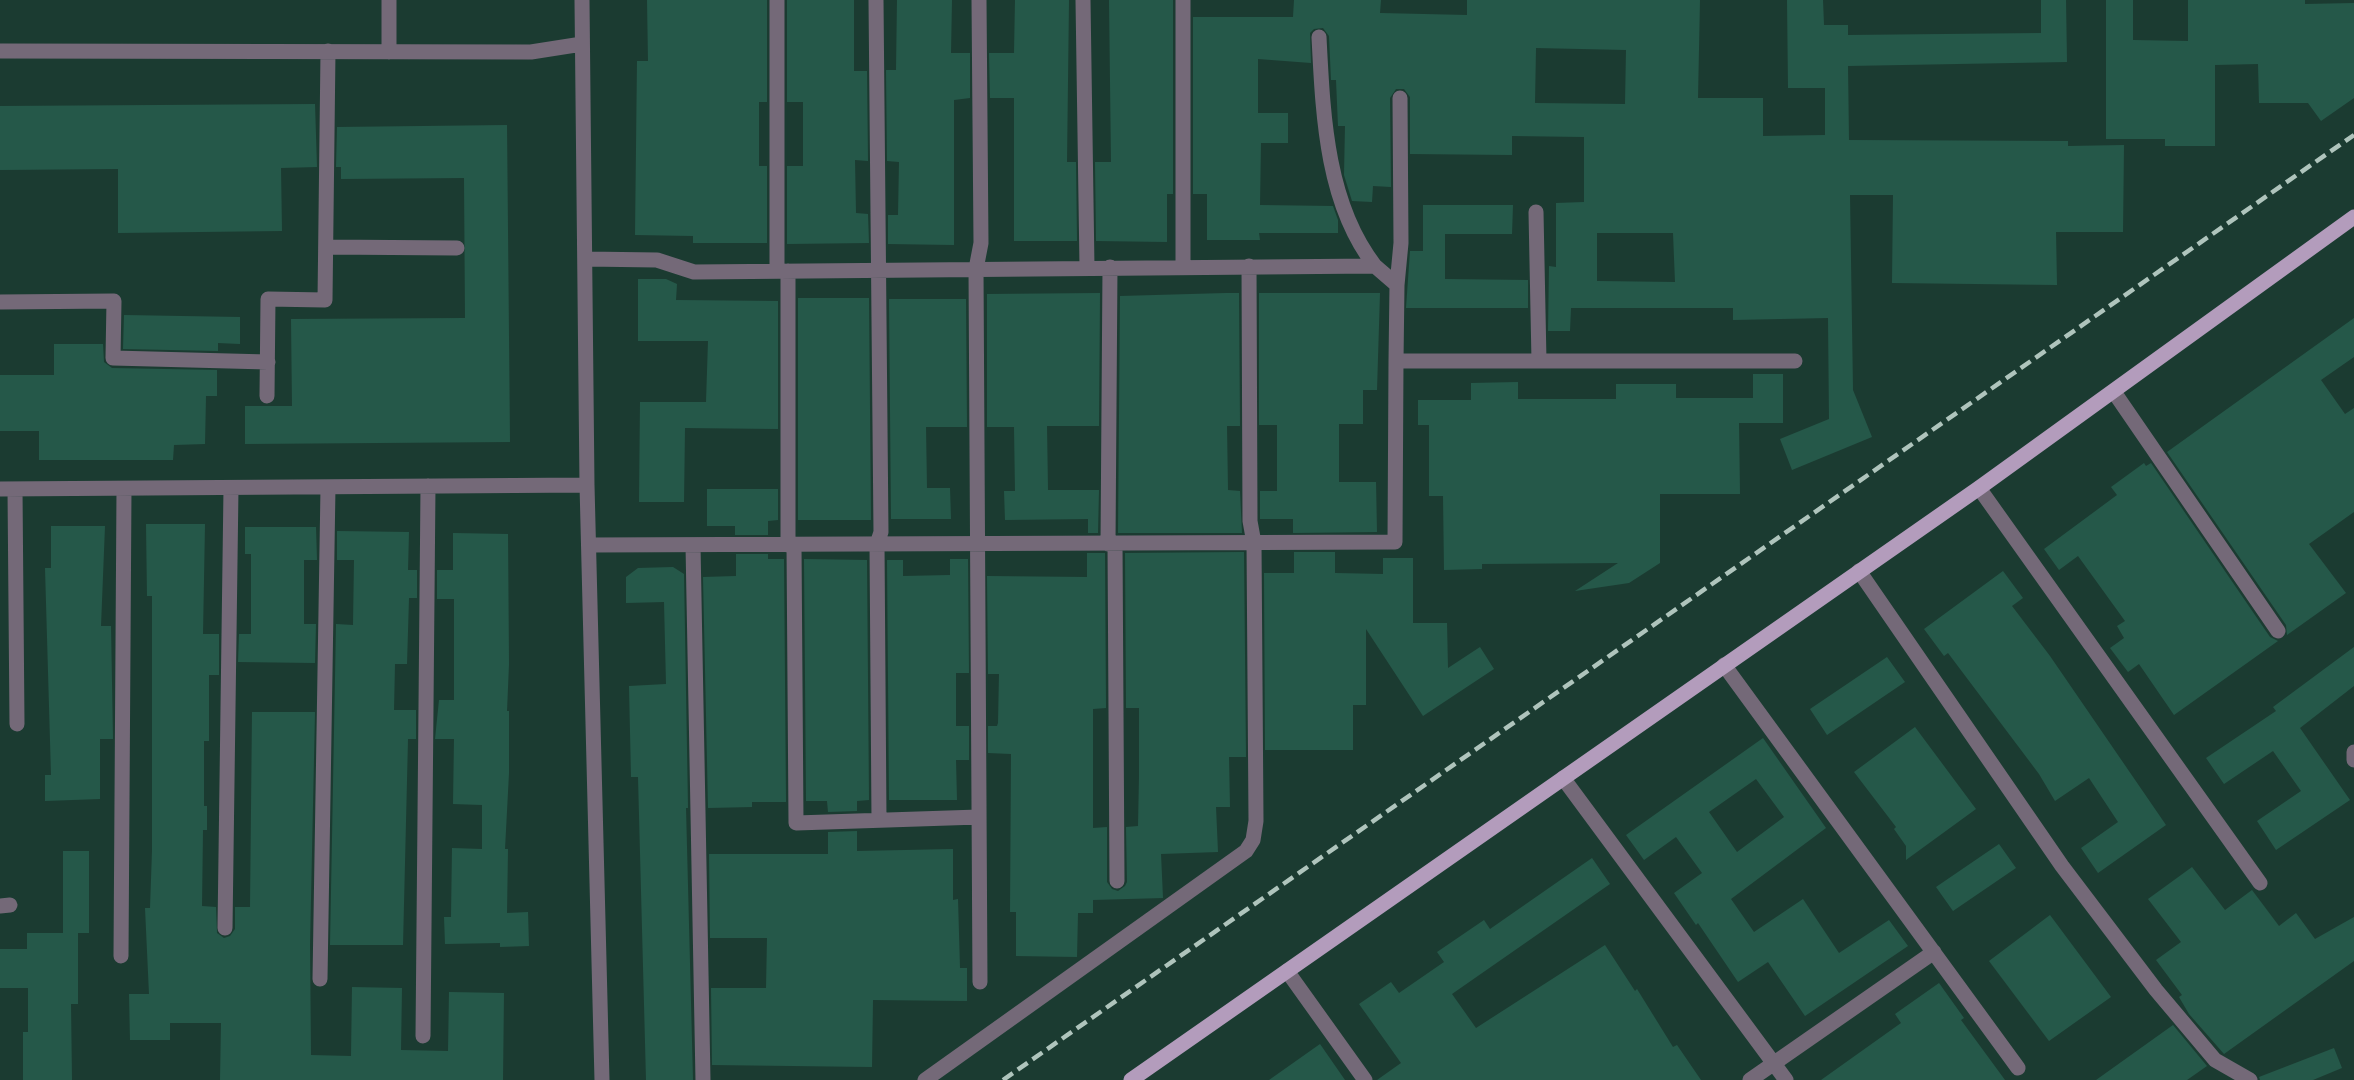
<!DOCTYPE html>
<style>
body{margin:0}
canvas{display:block;background:#1b3b31}
</style>
<canvas width="2354" height="1080"></canvas>
<script>
const context = document.querySelector('canvas').getContext('2d');
context.lineJoin = 'round';
function fillPath(path, color) {
  context.fillStyle = color;
  context.fill(path, 'evenodd');
}
function trace(path, color, width, dash) {
  context.strokeStyle = color;
  context.lineWidth = width;
  context.lineCap = dash ? 'butt' : 'round';
  context.setLineDash(dash || []);
  context.stroke(path);
}
const building = new Path2D(`
 M 647,0 L 767,0 L 767,102 L 759,102 L 759,166 L 767,166 L 767,243 L 693,243 L 693,236 L 635,235 L 637,61 L 648,61 Z
 M 787,0 L 854,0 L 854,71 L 867,71 L 868,161 L 855,160 L 856,213 L 868,214 L 869,243 L 787,244 L 787,166 L 803,166 L 803,102 L 787,102 Z
 M 897,0 L 952,0 L 951,53 L 970,53 L 970,98 L 954,100 L 954,245 L 888,244 L 888,215 L 898,215 L 899,162 L 887,161 L 886,70 L 896,70 Z
 M 1015,0 L 1069,0 L 1067,162 L 1076,162 L 1077,241 L 1014,241 L 1014,98 L 990,98 L 989,53 L 1014,53 Z
 M 1109,0 L 1173,0 L 1173,194 L 1167,194 L 1167,242 L 1096,241 L 1095,162 L 1111,162 Z
 M 1294,0 L 1381,0 L 1380,13 L 1467,15 L 1467,0 L 1700,0 L 1698,98 L 1763,98 L 1763,136 L 1825,135 L 1825,88 L 1788,88 L 1787,0 L 1823,0 L 1824,25 L 1848,25 L 1848,35 L 2041,33 L 2041,0 L 2066,0 L 2067,62 L 1848,66 L 1849,140 L 2068,141 L 2068,146 L 2124,145 L 2123,232 L 2056,232 L 2057,285 L 1892,283 L 1893,195 L 1850,195 L 1853,390 L 1872,437 L 1792,470 L 1780,439 L 1829,419 L 1828,318 L 1733,320 L 1733,308 L 1571,308 L 1570,331 L 1548,331 L 1549,266 L 1556,267 L 1556,203 L 1584,202 L 1584,137 L 1512,136 L 1512,155 L 1410,154 L 1410,97 L 1404,89 L 1396,89 L 1390,98 L 1391,187 L 1373,186 L 1372,202 L 1352,201 L 1344,175 L 1345,126 L 1338,126 L 1336,80 L 1331,80 L 1329,36 L 1323,28 L 1314,29 L 1310,33 L 1311,63 L 1258,59 L 1258,113 L 1288,113 L 1288,143 L 1261,143 L 1260,205 L 1333,206 L 1338,220 L 1338,233 L 1259,233 L 1260,240 L 1207,240 L 1207,194 L 1193,194 L 1193,17 L 1293,17 ZM 1536,48 L 1626,50 L 1625,104 L 1535,103 ZM 1597,233 L 1673,233 L 1675,282 L 1597,281 Z
 M 2106,0 L 2133,0 L 2133,40 L 2188,41 L 2188,0 L 2305,0 L 2305,4 L 2354,3 L 2354,98 L 2321,121 L 2308,103 L 2259,103 L 2258,64 L 2215,65 L 2215,146 L 2165,146 L 2165,139 L 2106,139 Z
 M 315,104 L 317,167 L 281,168 L 282,231 L 118,233 L 118,169 L 0,170 L 0,106 Z
 M 507,125 L 510,442 L 245,444 L 245,406 L 292,406 L 291,319 L 465,318 L 464,178 L 341,179 L 341,167 L 336,167 L 337,127 Z
 M 1423,205 L 1513,205 L 1512,234 L 1445,234 L 1445,279 L 1528,280 L 1528,308 L 1406,308 L 1410,251 L 1423,251 Z
 M 638,279 L 666,279 L 677,284 L 676,300 L 778,301 L 778,429 L 685,428 L 684,502 L 639,502 L 640,402 L 706,402 L 708,341 L 638,341 Z
 M 1100,293 L 1099,426 L 1047,426 L 1048,490 L 1099,490 L 1098,533 L 1088,533 L 1088,519 L 1005,520 L 1004,491 L 1015,491 L 1014,427 L 987,427 L 987,294 Z
 M 1226,293 L 1239,293 L 1240,426 L 1227,426 L 1228,490 L 1240,491 L 1242,533 L 1118,533 L 1120,296 Z
 M 1259,293 L 1380,293 L 1377,390 L 1363,390 L 1363,424 L 1339,424 L 1339,482 L 1376,482 L 1377,532 L 1293,533 L 1293,519 L 1260,519 L 1260,491 L 1277,491 L 1277,425 L 1259,425 Z
 M 798,298 L 869,298 L 871,520 L 798,520 Z
 M 889,299 L 966,299 L 967,427 L 926,427 L 927,488 L 950,488 L 951,519 L 891,519 Z
 M 124,315 L 240,317 L 240,344 L 218,343 L 218,351 L 123,349 Z
 M 2354,318 L 2354,357 L 2321,380 L 2345,414 L 2354,408 L 2354,512 L 2309,544 L 2346,593 L 2287,635 L 2286,625 L 2167,452 Z
 M 54,344 L 103,344 L 104,362 L 112,368 L 217,370 L 217,396 L 206,396 L 205,444 L 174,445 L 173,460 L 39,460 L 39,431 L 0,431 L 0,375 L 54,375 Z
 M 1753,374 L 1783,374 L 1783,423 L 1739,423 L 1740,494 L 1660,494 L 1660,563 L 1629,583 L 1575,591 L 1618,563 L 1482,564 L 1482,569 L 1444,570 L 1443,496 L 1429,496 L 1429,425 L 1418,425 L 1418,400 L 1471,400 L 1471,383 L 1518,382 L 1518,399 L 1616,399 L 1616,384 L 1676,384 L 1676,398 L 1753,398 Z
 M 2144,463 L 2146,466 L 2151,463 L 2270,637 L 2278,641 L 2174,715 L 2139,664 L 2128,672 L 2110,648 L 2124,638 L 2117,626 L 2125,621 L 2078,556 L 2059,570 L 2044,549 L 2117,495 L 2111,487 Z
 M 707,489 L 778,489 L 778,520 L 768,521 L 768,535 L 735,535 L 735,526 L 707,526 Z
 M 146,524 L 205,524 L 203,634 L 219,634 L 219,675 L 209,675 L 209,741 L 204,741 L 204,806 L 207,806 L 207,830 L 203,830 L 202,906 L 216,907 L 217,933 L 224,938 L 230,936 L 235,929 L 235,907 L 250,907 L 252,712 L 315,712 L 310,945 L 311,1055 L 351,1056 L 352,987 L 402,988 L 401,1050 L 448,1051 L 449,992 L 504,993 L 503,1080 L 220,1080 L 221,1023 L 170,1023 L 170,1040 L 130,1040 L 129,994 L 149,994 L 145,908 L 150,908 L 152,851 L 152,596 L 147,596 Z
 M 51,526 L 105,526 L 101,626 L 111,626 L 113,739 L 100,739 L 100,799 L 45,801 L 45,775 L 51,775 L 45,568 L 51,568 Z
 M 245,527 L 316,527 L 317,560 L 304,560 L 304,624 L 316,624 L 315,663 L 238,662 L 239,634 L 251,634 L 251,554 L 245,554 Z
 M 337,531 L 409,532 L 408,570 L 417,570 L 417,598 L 409,598 L 407,664 L 395,664 L 394,710 L 416,710 L 416,739 L 408,739 L 403,945 L 330,945 L 336,624 L 353,625 L 354,560 L 337,560 Z
 M 453,533 L 508,534 L 509,664 L 507,711 L 509,711 L 509,773 L 505,849 L 508,849 L 507,913 L 528,912 L 529,946 L 500,947 L 500,943 L 445,944 L 444,917 L 451,917 L 452,848 L 482,849 L 482,805 L 453,804 L 454,739 L 435,739 L 439,700 L 454,700 L 454,599 L 437,599 L 437,570 L 453,570 Z
 M 1244,552 L 1246,757 L 1229,757 L 1230,807 L 1216,807 L 1218,852 L 1161,854 L 1163,898 L 1093,900 L 1093,913 L 1078,913 L 1077,957 L 1016,956 L 1016,912 L 1010,912 L 1011,754 L 988,753 L 988,726 L 997,726 L 998,723 L 999,674 L 988,674 L 987,576 L 1087,577 L 1087,553 L 1105,553 L 1106,708 L 1093,709 L 1093,828 L 1107,827 L 1107,882 L 1112,889 L 1118,891 L 1125,886 L 1127,882 L 1126,827 L 1138,826 L 1139,777 L 1139,708 L 1126,708 L 1125,553 Z
 M 1294,552 L 1335,552 L 1335,573 L 1383,574 L 1383,558 L 1413,558 L 1413,623 L 1447,623 L 1448,668 L 1480,647 L 1494,669 L 1423,716 L 1366,629 L 1366,705 L 1353,705 L 1353,750 L 1265,750 L 1264,573 L 1294,573 Z
 M 736,554 L 768,554 L 768,559 L 784,559 L 786,802 L 752,802 L 752,807 L 708,808 L 703,577 L 736,576 Z
 M 804,559 L 867,560 L 869,800 L 857,801 L 857,811 L 828,812 L 827,801 L 806,801 Z
 M 950,559 L 968,559 L 969,673 L 956,673 L 956,726 L 969,726 L 969,760 L 956,760 L 957,800 L 889,800 L 887,560 L 903,560 L 903,576 L 950,575 Z
 M 673,567 L 684,574 L 688,808 L 686,808 L 693,1080 L 646,1080 L 638,777 L 631,777 L 629,686 L 666,684 L 664,602 L 626,603 L 626,577 L 638,568 Z
 M 2003,571 L 2023,598 L 2012,606 L 2050,656 L 2166,825 L 2098,873 L 2081,848 L 2118,822 L 2089,778 L 2055,801 L 2039,774 L 1948,653 L 1944,656 L 1924,629 Z
 M 2354,647 L 2354,686 L 2300,728 L 2350,800 L 2276,850 L 2257,821 L 2301,791 L 2273,751 L 2224,784 L 2206,758 L 2276,711 L 2273,707 Z
 M 1887,657 L 1905,682 L 1827,735 L 1810,709 Z
 M 1915,727 L 1976,809 L 1906,860 L 1906,846 L 1894,829 L 1896,827 L 1854,772 Z
 M 1763,738 L 1826,828 L 1731,899 L 1754,932 L 1803,899 L 1839,953 L 1889,920 L 1908,946 L 1805,1016 L 1768,962 L 1738,982 L 1698,923 L 1696,925 L 1674,893 L 1702,873 L 1676,837 L 1644,860 L 1626,835 ZM 1756,779 L 1784,817 L 1737,852 L 1709,812 Z
 M 857,831 L 857,851 L 953,849 L 953,900 L 958,899 L 960,968 L 967,968 L 967,1001 L 873,1000 L 872,1067 L 712,1065 L 711,988 L 766,988 L 767,938 L 710,938 L 709,854 L 828,854 L 828,832 Z
 M 1999,844 L 2016,868 L 1953,911 L 1936,887 Z
 M 63,851 L 89,851 L 89,933 L 78,933 L 78,1004 L 71,1004 L 72,1080 L 23,1080 L 23,1032 L 28,1032 L 28,988 L 0,988 L 0,949 L 27,949 L 27,933 L 63,933 Z
 M 1592,858 L 1610,884 L 1452,994 L 1476,1028 L 1605,945 L 1635,991 L 1637,989 L 1673,1047 L 1677,1045 L 1701,1080 L 1377,1080 L 1401,1063 L 1359,1004 L 1391,982 L 1399,993 L 1444,962 L 1437,952 L 1484,920 L 1490,929 Z
 M 2192,867 L 2225,910 L 2252,890 L 2279,926 L 2296,913 L 2315,939 L 2354,917 L 2354,961 L 2224,1054 L 2189,1014 L 2179,997 L 2182,995 L 2156,960 L 2181,942 L 2148,899 Z
 M 2050,915 L 2111,997 L 2049,1041 L 1989,961 Z
 M 1939,983 L 1964,1018 L 1961,1020 L 2005,1080 L 1821,1080 L 1901,1023 L 1895,1014 Z
 M 2173,1025 L 2207,1066 L 2187,1080 L 2096,1080 Z
 M 1320,1044 L 1345,1080 L 1269,1080 Z
 M 2334,1048 L 2342,1068 L 2313,1080 L 2260,1080 L 2259,1077 Z`);
const minor = new Path2D(`
 M 582,0 L 587,485 L 602,1080
 M 777,0 L 777,271
 M 876,0 L 881,532 L 877,544 L 879,820
 M 979,0 L 981,243 L 976,269 L 980,982
 M 1083,0 L 1087,267
 M 1183,0 L 1183,266
 M 1319,37 C 1323,115 1326,203 1375,266
 M 0,51 L 531,52 L 582,44
 M 389,52 L 389,0
 M 1536,212 L 1539,361
 M 326,247 L 457,248
 M 586,259 L 657,260 L 694,272 L 1375,266 L 1397,285 L 1396,361
 M 788,271 L 788,545
 M 1397,285 L 1401,243 L 1400,98
 M 0,302 L 114,301 L 113,358 L 268,362
 M 2114,392 L 2278,631
 M 267,396 L 268,299 L 325,300 L 328,51
 M 1979,488 L 2260,883
 M 0,489 L 587,485
 M 15,489 L 17,724
 M 1115,543 L 1117,881
 M 1108,544 L 1110,267
 M 590,545 L 1395,542 L 1396,361 L 1795,361
 M 693,545 L 703,1080
 M 794,545 L 796,823 L 979,817
 M 1859,571 L 2062,866 L 2156,990 L 2215,1060 L 2250,1080
 M 1724,665 L 2018,1068
 M 2354,752 L 2354,760
 M 1563,778 L 1786,1080
 M 0,906 L 10,905
 M 225,928 L 231,488
 M 121,956 L 124,489
 M 1287,971 L 1365,1080
 M 320,979 L 328,487
 M 423,1036 L 428,486
 M 925,1080 L 1246,851 L 1253,840 L 1256,821 L 1254,543 L 1250,521 L 1249,266
 M 1750,1080 L 1934,952`);
const major = new Path2D(`
 M 1131,1080 L 1979,488 L 2354,217`);
const rail = new Path2D(`
 M 1003,1080 L 2354,135`);
fillPath(building, '#255849');
trace(minor, '#746978', 15);
trace(major, '#b39cbc', 15);
trace(rail, '#afc4bc', 4.5, [12, 6]);
</script>
